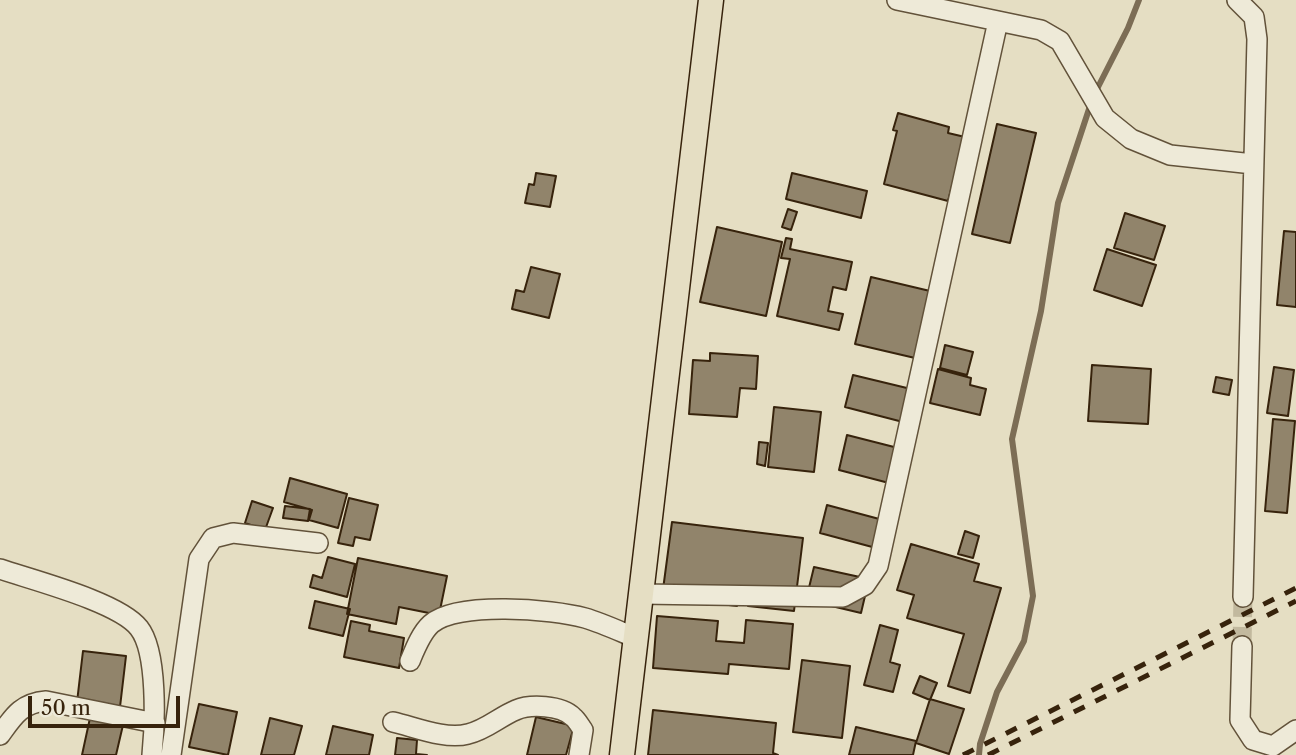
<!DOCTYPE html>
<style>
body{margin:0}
#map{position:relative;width:1296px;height:755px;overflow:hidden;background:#e5dec3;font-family:"Libre Caslon Text",serif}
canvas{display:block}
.scale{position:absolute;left:28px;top:696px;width:152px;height:32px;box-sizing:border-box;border:4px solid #37230c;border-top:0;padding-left:9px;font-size:21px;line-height:24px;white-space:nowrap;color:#37230c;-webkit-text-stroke:5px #eeead8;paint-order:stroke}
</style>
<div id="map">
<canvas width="1296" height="755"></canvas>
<div class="scale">50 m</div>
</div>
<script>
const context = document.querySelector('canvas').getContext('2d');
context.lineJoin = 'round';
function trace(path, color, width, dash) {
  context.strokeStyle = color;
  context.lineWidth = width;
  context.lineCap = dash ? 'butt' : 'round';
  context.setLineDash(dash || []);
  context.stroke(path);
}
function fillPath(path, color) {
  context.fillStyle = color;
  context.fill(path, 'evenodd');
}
const stream = new Path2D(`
 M 1095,93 L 1128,28 L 1139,0
 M 979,755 L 980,744 L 997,692 L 1024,641 L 1033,596 L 1012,439 L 1041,311 L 1058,203 L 1091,103`);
const building = new Path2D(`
 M 898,113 L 949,127 L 948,133 L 965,137 L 948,201 L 884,184 L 897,131 L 893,130 Z
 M 997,124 L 1036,133 L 1010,243 L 972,234 Z
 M 536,173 L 556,176 L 550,207 L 525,203 L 529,184 L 534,185 Z
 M 792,173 L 867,191 L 861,218 L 786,199 Z
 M 788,209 L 797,212 L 791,230 L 782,227 Z
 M 1125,213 L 1165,226 L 1154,260 L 1114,248 Z
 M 717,227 L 782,242 L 766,316 L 700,302 Z
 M 1284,231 L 1296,232 L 1296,307 L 1277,305 Z
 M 786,238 L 792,239 L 790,249 L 852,262 L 846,290 L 833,287 L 828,311 L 843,314 L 839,330 L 777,316 L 790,259 L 781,258 Z
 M 1107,249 L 1156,265 L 1142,306 L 1094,290 Z
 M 531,267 L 560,274 L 549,318 L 512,309 L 516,290 L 524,292 Z
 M 871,277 L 930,291 L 915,358 L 855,344 Z
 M 945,345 L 973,352 L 967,375 L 940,368 Z
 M 710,353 L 758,356 L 756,389 L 740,388 L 737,417 L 689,414 L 693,360 L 710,361 Z
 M 1092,365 L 1151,369 L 1148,424 L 1088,421 Z
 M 1274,367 L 1294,370 L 1288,416 L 1267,413 Z
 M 938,369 L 971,378 L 970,385 L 986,389 L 980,415 L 930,403 Z
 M 853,375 L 911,389 L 903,422 L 845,407 Z
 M 1216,377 L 1232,380 L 1229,395 L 1213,392 Z
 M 774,407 L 821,412 L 814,472 L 768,467 Z
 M 1273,419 L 1295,421 L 1287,513 L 1265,511 Z
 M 847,435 L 898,448 L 889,483 L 839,470 Z
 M 759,442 L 768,443 L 765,466 L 757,464 Z
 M 290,478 L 347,494 L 338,528 L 309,520 L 312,510 L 284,502 Z
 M 349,498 L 378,505 L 370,540 L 355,537 L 353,546 L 338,543 Z
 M 252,501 L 273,508 L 265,530 L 245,523 Z
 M 827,505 L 883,520 L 876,548 L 820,533 Z
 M 285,506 L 310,509 L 308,521 L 283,518 Z
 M 672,522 L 803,538 L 794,611 L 748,606 L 750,594 L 738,593 L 737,606 L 662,597 Z
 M 965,531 L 979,536 L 973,558 L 958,554 Z
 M 911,544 L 979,564 L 974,581 L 1001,588 L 970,693 L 948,686 L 964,634 L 907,618 L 914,595 L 897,590 Z
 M 328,557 L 355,564 L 347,597 L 310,587 L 313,575 L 322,578 Z
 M 358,558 L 447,576 L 439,615 L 399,607 L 396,624 L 347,614 Z
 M 814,567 L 869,579 L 861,613 L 806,600 Z
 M 315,601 L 350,609 L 343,636 L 309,628 Z
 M 657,616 L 718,621 L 716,641 L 744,643 L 746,620 L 793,624 L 789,669 L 729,664 L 728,674 L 653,668 Z
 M 351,621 L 370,625 L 369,631 L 404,638 L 399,668 L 344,657 Z
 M 880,625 L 898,630 L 890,662 L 900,665 L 893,692 L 864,685 Z
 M 83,651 L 126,656 L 120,707 L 77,702 Z
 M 802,660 L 850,666 L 842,738 L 793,732 Z
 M 920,676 L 937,683 L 930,700 L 913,693 Z
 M 930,699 L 964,709 L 949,754 L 916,743 Z
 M 199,704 L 237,712 L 228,755 L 189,747 Z
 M 653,710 L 776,723 L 773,753 L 778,755 L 648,755 Z
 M 536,717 L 574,726 L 566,755 L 527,755 Z
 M 90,718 L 123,725 L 116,755 L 82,755 Z
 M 270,718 L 302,726 L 294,755 L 261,755 Z
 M 333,726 L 373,735 L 369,755 L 326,755 Z
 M 856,727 L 916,741 L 913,755 L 849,755 Z
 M 397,738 L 417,740 L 416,754 L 427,755 L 395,755 Z`);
const minorTunnel = new Path2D(`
 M 1242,646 L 1243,597`);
const minor = new Path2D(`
 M 897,0 L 1041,30 L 1060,41 L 1105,118 L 1131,139 L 1170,155 L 1253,164
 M 1237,0 L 1254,17 L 1257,39 L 1243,597
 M 0,569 C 32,580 119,602 139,628 C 158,652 155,725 152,755
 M 641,594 L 843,597 L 865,585 L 878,566 L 998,21
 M 1242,646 L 1240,720 L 1253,740 L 1273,746 L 1296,730
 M 410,661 C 415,649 421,633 431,624 C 457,601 552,609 585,618 C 602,623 619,631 636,638
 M 393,722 C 415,727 445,740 468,734 C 486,730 499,717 516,710 C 530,704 561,705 573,717 C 577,720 580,726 583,730 L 579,755
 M 0,735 C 13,717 21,703 46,701 L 155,723
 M 171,755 L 199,559 L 213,538 L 233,533 L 318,543`);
const major = new Path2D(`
 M 622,755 L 711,0`);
const rail = new Path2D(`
 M 963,755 L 1296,588
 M 988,755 L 1296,601`);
trace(stream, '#7c6d55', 6);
fillPath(building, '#91846b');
trace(building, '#37230c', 2);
trace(minorTunnel, '#c2b99e', 19, [19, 10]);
trace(minor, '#62523a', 22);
trace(major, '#37230c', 27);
trace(minor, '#eeead8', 19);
trace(major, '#e5dec3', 24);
trace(rail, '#37230c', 5, [12, 12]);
</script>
